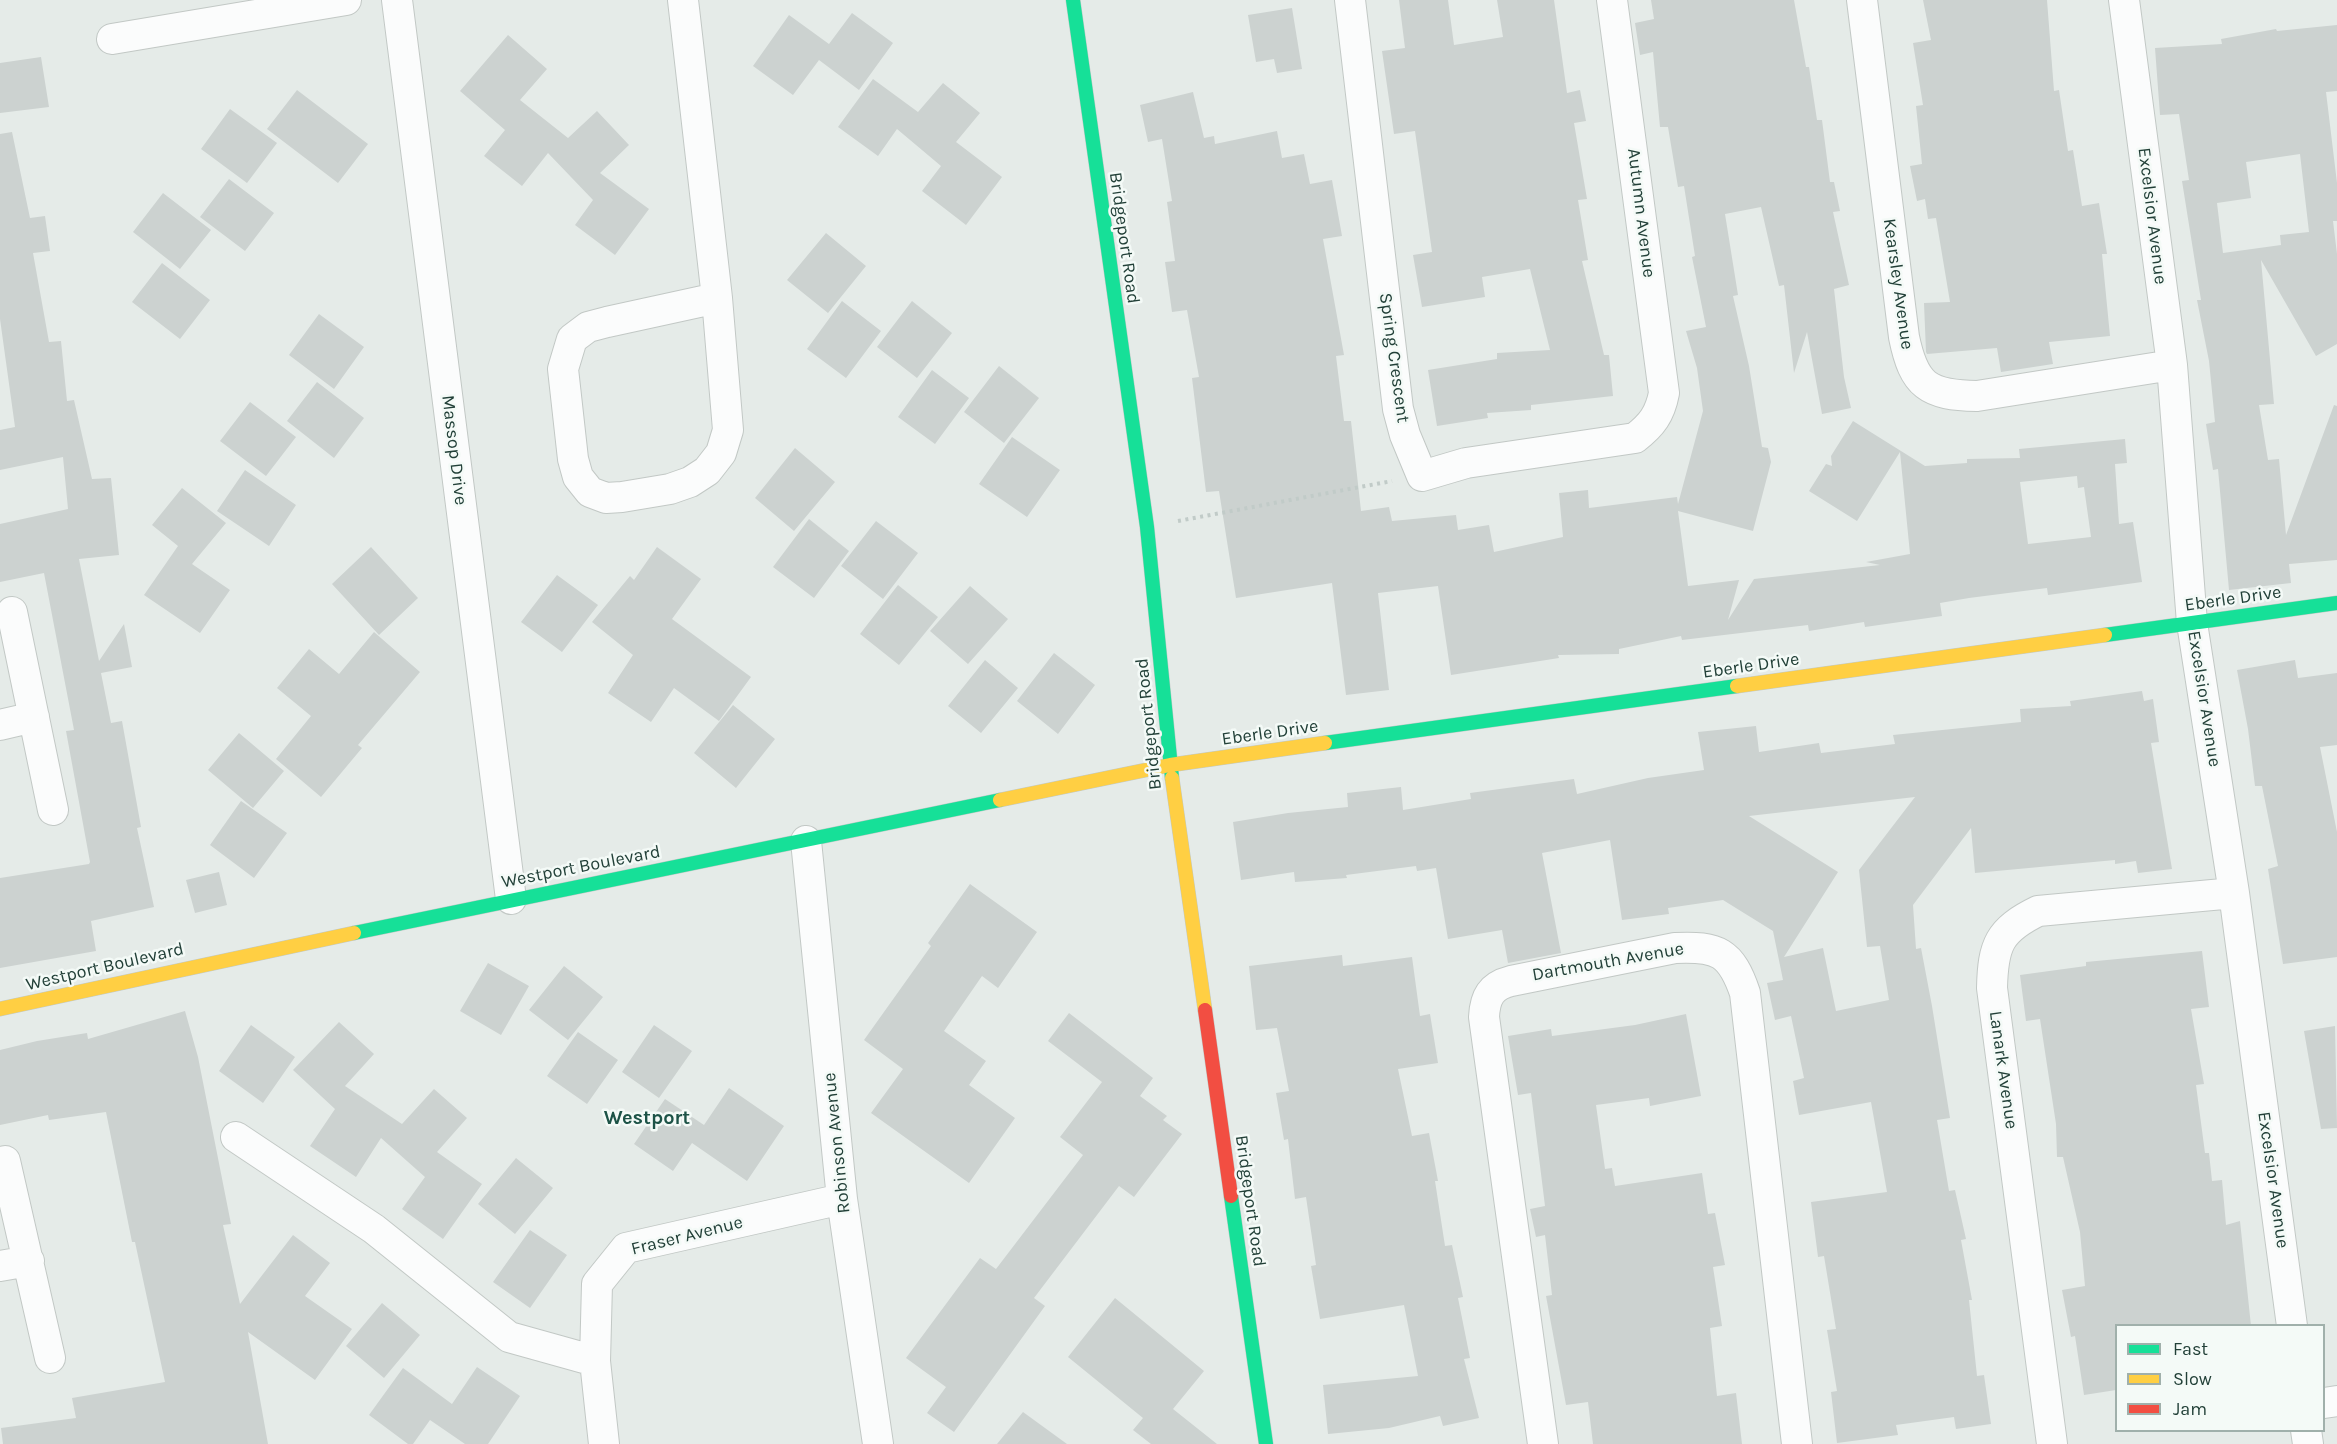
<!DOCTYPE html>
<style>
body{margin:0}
#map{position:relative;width:2337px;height:1444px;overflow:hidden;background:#e5ebe8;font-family:Karla,sans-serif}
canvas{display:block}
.legend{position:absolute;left:2115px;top:1324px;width:210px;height:108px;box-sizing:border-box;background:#f4faf7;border:2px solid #a0b0ab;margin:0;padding:8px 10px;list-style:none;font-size:18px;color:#224038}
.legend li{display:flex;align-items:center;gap:12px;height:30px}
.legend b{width:30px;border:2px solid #a0b0ab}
</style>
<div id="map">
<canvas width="2337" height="1444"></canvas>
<ul class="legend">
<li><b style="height:8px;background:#16e098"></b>Fast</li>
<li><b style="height:8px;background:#ffcf43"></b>Slow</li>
<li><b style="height:8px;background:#f24e42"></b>Jam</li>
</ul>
</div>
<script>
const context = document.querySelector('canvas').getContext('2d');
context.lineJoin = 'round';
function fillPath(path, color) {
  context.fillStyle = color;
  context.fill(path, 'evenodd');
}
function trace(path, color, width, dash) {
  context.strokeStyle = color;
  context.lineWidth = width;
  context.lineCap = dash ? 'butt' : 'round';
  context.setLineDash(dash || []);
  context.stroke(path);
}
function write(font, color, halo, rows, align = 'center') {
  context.font = font + ' Karla,sans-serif';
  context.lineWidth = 5;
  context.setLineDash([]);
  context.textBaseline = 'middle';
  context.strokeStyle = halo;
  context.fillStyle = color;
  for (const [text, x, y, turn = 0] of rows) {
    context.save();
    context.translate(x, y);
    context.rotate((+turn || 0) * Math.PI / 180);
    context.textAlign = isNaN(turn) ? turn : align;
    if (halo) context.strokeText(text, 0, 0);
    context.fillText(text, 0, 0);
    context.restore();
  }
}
const building = new Path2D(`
 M 1399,0 L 1448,0 L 1454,45 L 1503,37 L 1497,0 L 1554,0 L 1567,93 L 1580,90 L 1586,121 L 1574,123 L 1587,199 L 1578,200 L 1588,260 L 1582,261 L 1604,355 L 1609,355 L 1613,396 L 1531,405 L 1531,410 L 1487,413 L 1488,418 L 1437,426 L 1428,370 L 1497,359 L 1497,353 L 1550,350 L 1530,269 L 1482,277 L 1485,297 L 1422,307 L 1413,255 L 1432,252 L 1415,131 L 1394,134 L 1382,51 L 1405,48 Z
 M 1651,0 L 1794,0 L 1806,67 L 1809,67 L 1817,120 L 1822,120 L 1830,182 L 1834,182 L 1840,211 L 1833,212 L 1849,285 L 1834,289 L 1844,377 L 1851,408 L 1822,414 L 1807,332 L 1794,373 L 1784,285 L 1779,286 L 1761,207 L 1725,214 L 1738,295 L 1733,296 L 1749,366 L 1762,447 L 1768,448 L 1771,462 L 1753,531 L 1678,511 L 1688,586 L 1739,580 L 1728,620 L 1754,579 L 1880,565 L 1866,562 L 1910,554 L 1900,452 L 1857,521 L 1809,491 L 1826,464 L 1832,466 L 1831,456 L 1853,421 L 1925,466 L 1967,463 L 1967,459 L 2020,458 L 2019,449 L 2125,439 L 2127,463 L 2115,464 L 2119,524 L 2133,522 L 2142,582 L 2048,595 L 2047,588 L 1969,598 L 1940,603 L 1942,616 L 1865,627 L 1864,622 L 1809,631 L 1808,625 L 1682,640 L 1681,636 L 1619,649 L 1619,654 L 1558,655 L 1559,658 L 1451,675 L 1438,586 L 1378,593 L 1389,690 L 1346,695 L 1332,583 L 1236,598 L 1219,491 L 1206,492 L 1192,378 L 1199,377 L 1187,310 L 1172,312 L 1165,262 L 1175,261 L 1167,202 L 1172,201 L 1162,139 L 1148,142 L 1140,105 L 1193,92 L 1204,138 L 1214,136 L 1215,144 L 1277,131 L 1282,158 L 1304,154 L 1310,184 L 1332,180 L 1342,236 L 1323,239 L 1344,355 L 1336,356 L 1344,421 L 1351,421 L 1361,511 L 1389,507 L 1392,521 L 1456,515 L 1458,530 L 1489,525 L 1494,552 L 1563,537 L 1559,493 L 1588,490 L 1589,508 L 1677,497 L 1678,504 L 1703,411 L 1697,368 L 1686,331 L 1706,327 L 1692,257 L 1695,256 L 1684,186 L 1678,187 L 1668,127 L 1660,127 L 1653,52 L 1640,55 L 1635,23 L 1654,19 ZM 2077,476 L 2078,488 L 2084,487 L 2091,537 L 2028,544 L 2020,482 Z
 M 1923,0 L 2047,0 L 2054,91 L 2059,90 L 2068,151 L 2073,150 L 2082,206 L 2099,203 L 2107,254 L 2102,254 L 2110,336 L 2049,342 L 2053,364 L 2001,372 L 1997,348 L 1927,354 L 1926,352 L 1924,303 L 1950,302 L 1936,218 L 1928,219 L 1925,199 L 1917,201 L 1910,166 L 1922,164 L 1916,106 L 1923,105 L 1913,43 L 1931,40 Z
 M 1292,8 L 1302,69 L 1277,73 L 1274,59 L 1256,62 L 1248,15 Z
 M 852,13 L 893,43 L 859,90 L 819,60 L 793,95 L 753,66 L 789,15 L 829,44 Z
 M 2337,25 L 2337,91 L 2326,92 L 2337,183 L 2337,221 L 2333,221 L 2337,254 L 2337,344 L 2316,356 L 2261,260 L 2274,404 L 2259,405 L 2268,460 L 2279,459 L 2286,535 L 2334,405 L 2337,406 L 2337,560 L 2289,564 L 2291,583 L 2229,590 L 2218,469 L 2213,470 L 2206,424 L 2215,422 L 2209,361 L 2197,300 L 2201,300 L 2182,181 L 2189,180 L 2179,114 L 2160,115 L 2155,48 L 2222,44 L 2221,39 L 2276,29 L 2277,31 ZM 2300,154 L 2309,232 L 2280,235 L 2281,245 L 2223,253 L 2217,203 L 2251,198 L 2246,162 Z
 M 508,35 L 547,69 L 520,100 L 568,138 L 597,111 L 629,145 L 600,173 L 649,209 L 615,255 L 575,225 L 593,200 L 548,153 L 522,186 L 484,156 L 505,130 L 460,91 Z
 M 41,57 L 49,107 L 0,113 L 0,63 Z
 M 873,79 L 918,112 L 943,83 L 980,113 L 956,142 L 1002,177 L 966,225 L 922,191 L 941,166 L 897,129 L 878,156 L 838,127 Z
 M 297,90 L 368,144 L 338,183 L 267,129 Z
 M 230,109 L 277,143 L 247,183 L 201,149 Z
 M 12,132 L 30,218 L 45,216 L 50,251 L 33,253 L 49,342 L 61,341 L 67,401 L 74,400 L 92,479 L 111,478 L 119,555 L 79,559 L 99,661 L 124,624 L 132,667 L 101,673 L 111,723 L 122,721 L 141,827 L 137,828 L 154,907 L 91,921 L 96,951 L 0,968 L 0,878 L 89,864 L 90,862 L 66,731 L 74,730 L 44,573 L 0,582 L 0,524 L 68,509 L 63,457 L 0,470 L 0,430 L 15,427 L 0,319 L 0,134 Z
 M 229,179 L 274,213 L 245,251 L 200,217 Z
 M 163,193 L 211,230 L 180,269 L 133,232 Z
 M 826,233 L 866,266 L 828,313 L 787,280 Z
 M 162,263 L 210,300 L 180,339 L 132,302 Z
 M 842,301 L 881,331 L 846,378 L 807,349 Z
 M 912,301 L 952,333 L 917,378 L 877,347 Z
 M 319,314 L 364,347 L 334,389 L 289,355 Z
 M 999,366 L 1039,398 L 1004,443 L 964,412 Z
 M 932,370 L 969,398 L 935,444 L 898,417 Z
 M 317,382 L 364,418 L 334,458 L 287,421 Z
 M 250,402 L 296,437 L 266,476 L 220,441 Z
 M 1012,437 L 1060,470 L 1027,517 L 979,484 Z
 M 795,448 L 835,482 L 794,531 L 755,498 Z
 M 245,470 L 296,505 L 269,546 L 217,511 Z
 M 182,488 L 226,523 L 192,564 L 230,590 L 200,633 L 144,595 L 178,546 L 152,525 Z
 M 809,519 L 849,551 L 814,598 L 773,567 Z
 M 876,521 L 918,553 L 883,599 L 841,566 Z
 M 371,547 L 418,598 L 379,635 L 332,584 Z
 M 657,547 L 701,579 L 672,619 L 751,677 L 719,721 L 674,688 L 651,722 L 608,693 L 633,655 L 592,622 L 630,576 L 634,580 Z
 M 557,575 L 598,605 L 562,652 L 521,622 Z
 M 898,585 L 938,617 L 899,665 L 860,634 Z
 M 970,586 L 1008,619 L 968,664 L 930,631 Z
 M 374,632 L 420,672 L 358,745 L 362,748 L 321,797 L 276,759 L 311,716 L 277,688 L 309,649 L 339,674 Z
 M 1054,653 L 1095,685 L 1058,734 L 1017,701 Z
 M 985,660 L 1018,688 L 981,733 L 948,706 Z
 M 2295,660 L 2298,678 L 2337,673 L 2337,745 L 2320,747 L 2337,832 L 2337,957 L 2283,964 L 2268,869 L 2278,866 L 2262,786 L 2255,786 L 2248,729 L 2237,670 Z
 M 2142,691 L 2144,701 L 2153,699 L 2159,742 L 2151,743 L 2172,869 L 2138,873 L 2136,861 L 2115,864 L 2115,860 L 1975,873 L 1971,828 L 1913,905 L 1916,949 L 1921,948 L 1932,1006 L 1950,1118 L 1937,1120 L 1949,1191 L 1955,1190 L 1966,1239 L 1961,1240 L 1972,1300 L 1969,1300 L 1977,1376 L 1984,1375 L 1991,1424 L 1956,1429 L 1954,1417 L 1896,1425 L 1898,1435 L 1837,1443 L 1831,1392 L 1837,1391 L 1827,1330 L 1836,1329 L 1824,1256 L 1818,1257 L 1811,1202 L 1887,1192 L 1871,1102 L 1799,1115 L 1793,1081 L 1804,1078 L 1791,1016 L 1775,1020 L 1767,983 L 1783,980 L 1773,931 L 1723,900 L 1668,908 L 1669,914 L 1622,920 L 1610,840 L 1542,853 L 1561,953 L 1508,963 L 1502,930 L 1448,939 L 1436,868 L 1417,871 L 1416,866 L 1346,875 L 1347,878 L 1295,882 L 1294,872 L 1241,880 L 1233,822 L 1288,813 L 1348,807 L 1347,793 L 1401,787 L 1403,810 L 1471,799 L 1470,793 L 1574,779 L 1577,794 L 1648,778 L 1704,770 L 1698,732 L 1756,726 L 1759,752 L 1819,743 L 1821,753 L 1895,744 L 1893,735 L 2021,722 L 2020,709 L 2071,706 L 2070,701 ZM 1915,797 L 1859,870 L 1867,947 L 1880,946 L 1889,1000 L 1836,1011 L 1823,948 L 1784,957 L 1838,872 L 1749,816 Z
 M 733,705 L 775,739 L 736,788 L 694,753 Z
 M 239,733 L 284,771 L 253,808 L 208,770 Z
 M 241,801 L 287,833 L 254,878 L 210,845 Z
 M 219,872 L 227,905 L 195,913 L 186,880 Z
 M 970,884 L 1037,932 L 998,988 L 982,976 L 944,1031 L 986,1061 L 969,1085 L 1015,1118 L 969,1183 L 871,1113 L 903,1069 L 864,1040 L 931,946 L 928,943 Z
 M 2202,951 L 2209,1007 L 2191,1009 L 2204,1084 L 2196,1085 L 2205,1153 L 2209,1153 L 2212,1181 L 2222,1180 L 2226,1225 L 2240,1221 L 2251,1326 L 2116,1326 L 2116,1390 L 2084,1395 L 2075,1336 L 2071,1337 L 2062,1290 L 2085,1286 L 2080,1232 L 2063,1157 L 2057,1157 L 2056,1124 L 2040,1019 L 2026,1021 L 2020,975 L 2086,966 L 2086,962 Z
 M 1342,955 L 1343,966 L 1412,957 L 1420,1016 L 1430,1014 L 1438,1063 L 1398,1069 L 1412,1136 L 1429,1133 L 1438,1181 L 1435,1181 L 1445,1246 L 1452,1245 L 1463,1297 L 1458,1298 L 1470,1358 L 1464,1359 L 1479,1418 L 1443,1426 L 1440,1416 L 1389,1428 L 1328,1434 L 1323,1385 L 1418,1376 L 1404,1305 L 1320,1319 L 1311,1266 L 1316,1265 L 1306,1197 L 1295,1199 L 1288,1139 L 1284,1140 L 1276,1093 L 1289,1091 L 1277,1028 L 1256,1030 L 1249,966 Z
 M 488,963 L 529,986 L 501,1035 L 460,1011 Z
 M 564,966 L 603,997 L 568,1040 L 529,1010 Z
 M 185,1011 L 198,1057 L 231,1224 L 223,1225 L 240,1304 L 293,1235 L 330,1263 L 305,1296 L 352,1329 L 315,1380 L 248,1332 L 268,1444 L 3,1444 L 1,1428 L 76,1418 L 72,1398 L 165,1382 L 135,1242 L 132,1242 L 106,1112 L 49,1120 L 48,1115 L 0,1125 L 0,1050 L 37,1041 L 87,1033 L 88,1039 Z
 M 1069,1013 L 1153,1078 L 1140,1096 L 1167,1116 L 1163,1120 L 1182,1134 L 1134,1197 L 1119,1186 L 1034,1298 L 1045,1306 L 954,1432 L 927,1413 L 946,1387 L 906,1358 L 980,1258 L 996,1269 L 1083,1155 L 1060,1137 L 1102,1082 L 1048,1041 Z
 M 1686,1014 L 1701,1096 L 1650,1106 L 1649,1098 L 1596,1105 L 1605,1169 L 1612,1168 L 1615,1186 L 1702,1173 L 1708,1214 L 1715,1213 L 1725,1265 L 1713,1267 L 1722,1326 L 1710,1328 L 1717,1396 L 1736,1393 L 1742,1444 L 1593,1444 L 1588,1402 L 1566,1405 L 1546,1296 L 1552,1295 L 1545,1235 L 1536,1237 L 1530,1209 L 1545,1206 L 1531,1093 L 1518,1095 L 1508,1036 L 1551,1029 L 1552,1036 L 1635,1025 Z
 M 339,1022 L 374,1054 L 345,1086 L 402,1124 L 434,1089 L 467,1118 L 437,1152 L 482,1184 L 443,1239 L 402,1209 L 425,1177 L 381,1138 L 356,1177 L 310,1146 L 335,1109 L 293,1070 Z
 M 251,1025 L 295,1057 L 263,1103 L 219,1071 Z
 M 654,1025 L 692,1051 L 659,1098 L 622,1072 Z
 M 2335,1026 L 2337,1128 L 2321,1129 L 2304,1031 Z
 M 578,1032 L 618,1060 L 587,1104 L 547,1076 Z
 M 729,1088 L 784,1126 L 747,1181 L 692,1143 L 673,1171 L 634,1144 L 665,1099 L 704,1125 Z
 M 516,1158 L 553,1188 L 515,1234 L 478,1204 Z
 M 530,1230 L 567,1255 L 530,1308 L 493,1282 Z
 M 1115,1298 L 1204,1371 L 1173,1409 L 1217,1444 L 1151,1444 L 1133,1430 L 1143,1418 L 1068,1357 Z
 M 382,1303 L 420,1335 L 384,1378 L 346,1346 Z
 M 477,1367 L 520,1396 L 488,1444 L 465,1444 L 430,1420 L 413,1444 L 408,1444 L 369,1415 L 403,1368 L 452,1404 Z
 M 1023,1412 L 1067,1444 L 997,1444 Z`);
const path = new Path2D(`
 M 1178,521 L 1392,481`);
const street = new Path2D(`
 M 397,0 L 511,899
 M 683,0 L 717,298 L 728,430 L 721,453 L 707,471 L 690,482 L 670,489 L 622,497 L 606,498 L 590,492 L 578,477 L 573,459 L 563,369 L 572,339 L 588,327 L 607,322 L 717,298
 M 1350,0 L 1398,409 L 1405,435 L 1422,476 L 1466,463 L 1635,438 C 1652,425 1660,414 1664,393 L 1612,0
 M 1862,0 L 1904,337 C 1914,386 1928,395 1977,396 L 2172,365
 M 2124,0 L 2172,365 L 2192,623 L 2234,893 L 2292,1326
 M 112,39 L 346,0
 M 12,612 L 53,810
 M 0,725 L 34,717
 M 806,841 L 842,1199 L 878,1444
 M 236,1137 L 374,1229 L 509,1337 L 595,1361
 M 5,1161 L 50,1358
 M 0,1266 L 29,1261
 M 2324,1403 L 2337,1401
 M 2306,1430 L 2308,1444
 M 604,1444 L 595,1361 L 597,1284 L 626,1248 L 842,1199
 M 1543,1444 L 1484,1017 C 1485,997 1491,986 1511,981 L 1675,948 C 1718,946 1731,952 1745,993 L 1797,1444
 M 2052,1444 L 1992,988 C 1993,945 1999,930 2038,911 L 2234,893`);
const fast = new Path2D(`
 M 1073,0 L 1147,527 L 1172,778
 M 2105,635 L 2337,603
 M 1325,743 L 1737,686
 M 354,933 L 1000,800
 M 1231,1196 L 1266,1444`);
const slow = new Path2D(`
 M 1737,686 L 2105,635
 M 1172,778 L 1205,1010
 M 1000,800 L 1170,765 L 1325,743
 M 0,1009 L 354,933`);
const jam = new Path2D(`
 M 1205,1010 L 1231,1196`);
const streetNames = [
 ["Autumn Avenue",1641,213,83],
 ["Excelsior Avenue",2152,216,83],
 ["Bridgeport Road",1124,238,82],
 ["Kearsley Avenue",1898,284,82],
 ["Spring Crescent",1394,358,82],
 ["Massop Drive",454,450,83],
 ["Eberle Drive",2233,599,-8],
 ["Eberle Drive",1751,666,-8],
 ["Excelsior Avenue",2204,699,81],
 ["Bridgeport Road",1149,724,-96],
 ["Eberle Drive",1270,733,-8],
 ["Westport Boulevard",581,867,-11],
 ["Dartmouth Avenue",1608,962,-10],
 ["Westport Boulevard",105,967,-13],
 ["Lanark Avenue",2003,1070,82],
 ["Robinson Avenue",837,1143,-96],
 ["Excelsior Avenue",2273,1180,82],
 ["Bridgeport Road",1250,1201,82],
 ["Fraser Avenue",687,1236,-14]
];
const neighbourhoodNames = [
 ["Westport",647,1118]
];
fillPath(building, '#ccd2d0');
trace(street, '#c2c8c5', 32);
trace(fast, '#c1c9c6', 15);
trace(slow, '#c1c9c6', 15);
trace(jam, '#c1c9c6', 15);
trace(path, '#c1cbc8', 4, [3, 4.5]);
trace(street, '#fbfcfc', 30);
trace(fast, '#16e098', 14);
trace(slow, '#ffcf43', 14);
trace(jam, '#f24e42', 14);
write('18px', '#224038', '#f4faf7', streetNames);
write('bold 20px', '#1d5347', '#f4faf7', neighbourhoodNames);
</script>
